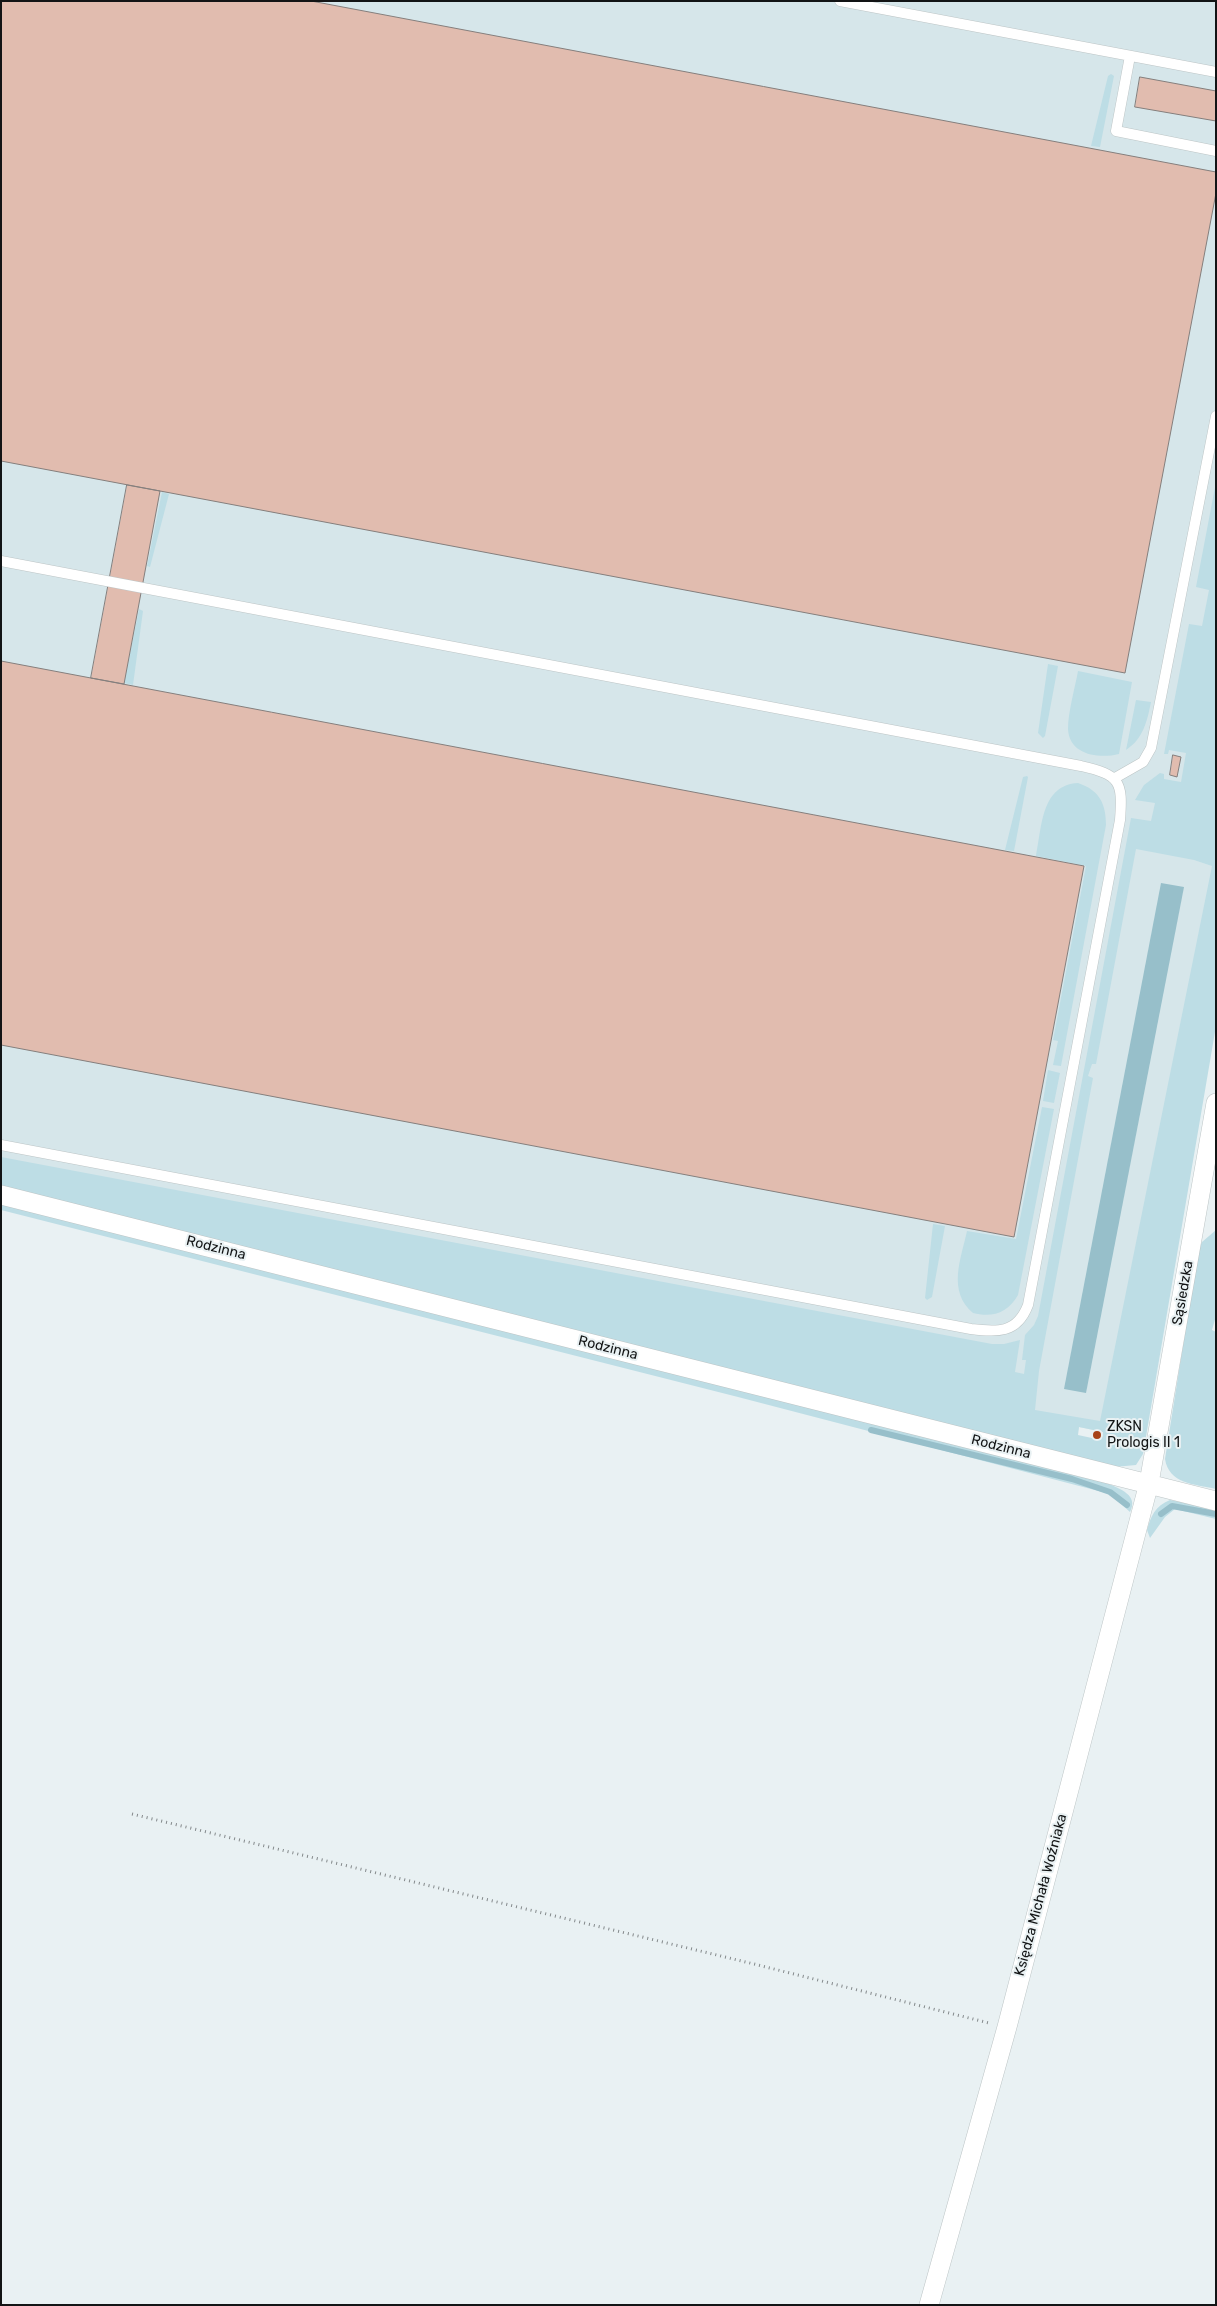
<!DOCTYPE html>
<meta charset="utf-8">
<style>
body{margin:0}
#map{position:relative;width:1217px;height:2306px;overflow:hidden;background:#e9f1f3;font-family:Rubik,sans-serif}
canvas{display:block}
.frame{position:absolute;inset:0;border:2px solid #121415;pointer-events:none}
</style>
<div id="map">
<canvas width="1217" height="2306"></canvas>
<div class="frame"></div>
</div>
<script>
const context = document.querySelector('canvas').getContext('2d');
context.lineJoin = 'round';
function fillPath(path, color) {
  context.fillStyle = color;
  context.fill(path, 'evenodd');
}
function trace(path, color, width, dash) {
  context.strokeStyle = color;
  context.lineWidth = width;
  context.lineCap = dash ? 'butt' : 'round';
  context.setLineDash(dash || []);
  context.stroke(path);
}
function write(font, color, halo, rows, align = 'center') {
  context.font = font + ' Rubik,sans-serif';
  context.lineWidth = 4;
  context.setLineDash([]);
  context.textBaseline = 'middle';
  context.strokeStyle = halo;
  context.fillStyle = color;
  for (const [text, x, y, turn = 0] of rows) {
    context.save();
    context.translate(x, y);
    context.rotate((+turn || 0) * Math.PI / 180);
    context.textAlign = isNaN(turn) ? turn : align;
    if (halo) context.strokeText(text, 0, 0);
    context.fillText(text, 0, 0);
    context.restore();
  }
}
const built = new Path2D(`
 M 1,1 L 1216,1 L 1216,873 L 1103,1432 L 1079,1427 L 1076,1439 L 1,1171 Z`);
const green = new Path2D(`
 M 1111,74 L 1114,76 L 1100,147 L 1091,146 L 1108,76 Z
 M 1216,482 L 1216,1026 L 1143,1454 L 1136,1465 L 1114,1467 L 1,1186 L 1,1157 L 992,1344 L 1004,1344 L 1020,1340 L 1015,1372 L 1024,1374 L 1026,1360 L 1022,1360 L 1025,1335 L 1034,1325 L 1038,1316 L 1131,818 L 1151,821 L 1155,803 L 1135,800 L 1144,785 L 1160,773 L 1164,774 L 1164,779 L 1181,782 L 1186,753 L 1169,750 L 1168,754 L 1164,754 L 1189,624 L 1202,626 L 1209,590 L 1196,587 ZM 1136,849 L 1194,860 L 1212,866 L 1100,1421 L 1035,1410 L 1039,1371 L 1093,1078 L 1088,1076 L 1092,1064 L 1096,1064 ZM 1079,1427 L 1103,1432 L 1101,1440 L 1078,1435 Z
 M 162,492 L 169,494 L 150,567 L 147,566 Z
 M 139,609 L 143,611 L 133,685 L 124,683 Z
 M 1048,664 L 1058,666 L 1045,736 L 1043,738 L 1038,733 Z
 M 1078,671 L 1132,682 L 1119,754 C 1099,759 1069,755 1068,729 C 1068,712 1075,688 1078,671 Z
 M 1136,700 L 1151,702 C 1147,722 1143,739 1126,750 Z
 M 1027,776 L 1028,777 L 1014,851 L 1005,850 L 1023,777 Z
 M 1078,783 C 1099,790 1106,803 1106,825 L 1061,1066 L 1053,1065 L 1058,1041 L 1053,1040 L 1086,866 L 1036,856 C 1042,827 1041,785 1078,783 Z
 M 1048,1070 L 1060,1073 L 1054,1103 L 1043,1101 Z
 M 1042,1107 L 1054,1109 L 1018,1295 C 1008,1313 992,1318 973,1313 C 947,1291 961,1259 967,1231 L 1016,1239 Z
 M 1,1202 L 1107,1483 C 1120,1489 1139,1495 1130,1512 L 1110,1494 L 738,1397 L 1,1210 Z
 M 933,1224 L 945,1226 L 932,1297 L 927,1300 L 925,1298 Z
 M 1216,1230 L 1216,1316 L 1212,1330 L 1216,1332 L 1216,1489 C 1194,1484 1169,1484 1165,1459 L 1198,1251 L 1202,1242 Z
 M 1170,1500 L 1216,1509 L 1216,1519 L 1175,1509 L 1165,1517 L 1150,1538 L 1147,1530 C 1151,1516 1155,1506 1170,1500 Z`);
const water = new Path2D(`
 M 1161,883 L 1184,887 L 1086,1393 L 1064,1389 Z`);
const stream = new Path2D(`
 M 871,1430 L 1072,1479 L 1110,1492 L 1127,1505
 M 1161,1514 L 1172,1506 L 1216,1514`);
const building = new Path2D(`
 M 1,1 L 311,1 L 1216,172 L 1216,193 L 1125,673 L 1,461 Z
 M 1140,77 L 1216,91 L 1216,121 L 1135,107 Z
 M 127,485 L 160,491 L 124,684 L 91,678 Z
 M 1,661 L 1084,866 L 1014,1237 L 1,1045 Z
 M 1173,755 L 1181,757 L 1177,777 L 1170,775 Z`);
const path = new Path2D(`
 M 132,1814 L 754,1964 L 989,2023`);
const service = new Path2D(`
 M 840,1 L 1216,72
 M 1130,56 L 1116,131 L 1216,151
 M 1,561 L 1081,766 C 1120,775 1123,781 1120,820 L 1028,1305 C 1017,1334 997,1332 971,1329 L 1,1145
 M 1115,778 L 1143,762 L 1151,748 L 1216,416`);
const minor = new Path2D(`
 M 1,1195 L 1216,1501
 M 929,2305 L 1007,2027 L 1149,1483 L 1216,1103`);
const markers = [
 [1097,1435,5,"#a84217"]
];
const streetNames = [
 ["Rodzinna",216,1248,14],
 ["Sąsiedzka",1183,1293,-80],
 ["Rodzinna",608,1348,14],
 ["Rodzinna",1001,1447,14],
 ["Księdza Michała Woźniaka",1041,1895,-75]
];
const poiNames = [
 ["ZKSN",1107,1427],
 ["Prologis II 1",1107,1443]
];
fillPath(built, '#d6e6ea');
fillPath(green, '#bddde5');
fillPath(water, '#97bfca');
trace(stream, '#97bfca', 6);
fillPath(building, '#e1bcaf');
trace(building, '#857f7d', 1);
trace(service, '#bdc5c6', 11);
trace(minor, '#bdc5c6', 20);
trace(path, '#83888a', 3, [1, 4]);
trace(service, '#fff', 10);
trace(minor, '#fff', 19);
for (const [x, y, r, color] of markers) {
  const dot = new Path2D();
  dot.arc(x, y, r, 0, 2 * Math.PI);
  context.fillStyle = color;
  context.fill(dot);
  trace(dot, '#e9f1f3', 2);
}
write('14px', '#121415', '#e9f1f3', streetNames);
write('14px', '#121415', '#e9f1f3', poiNames, 'left');
</script>
